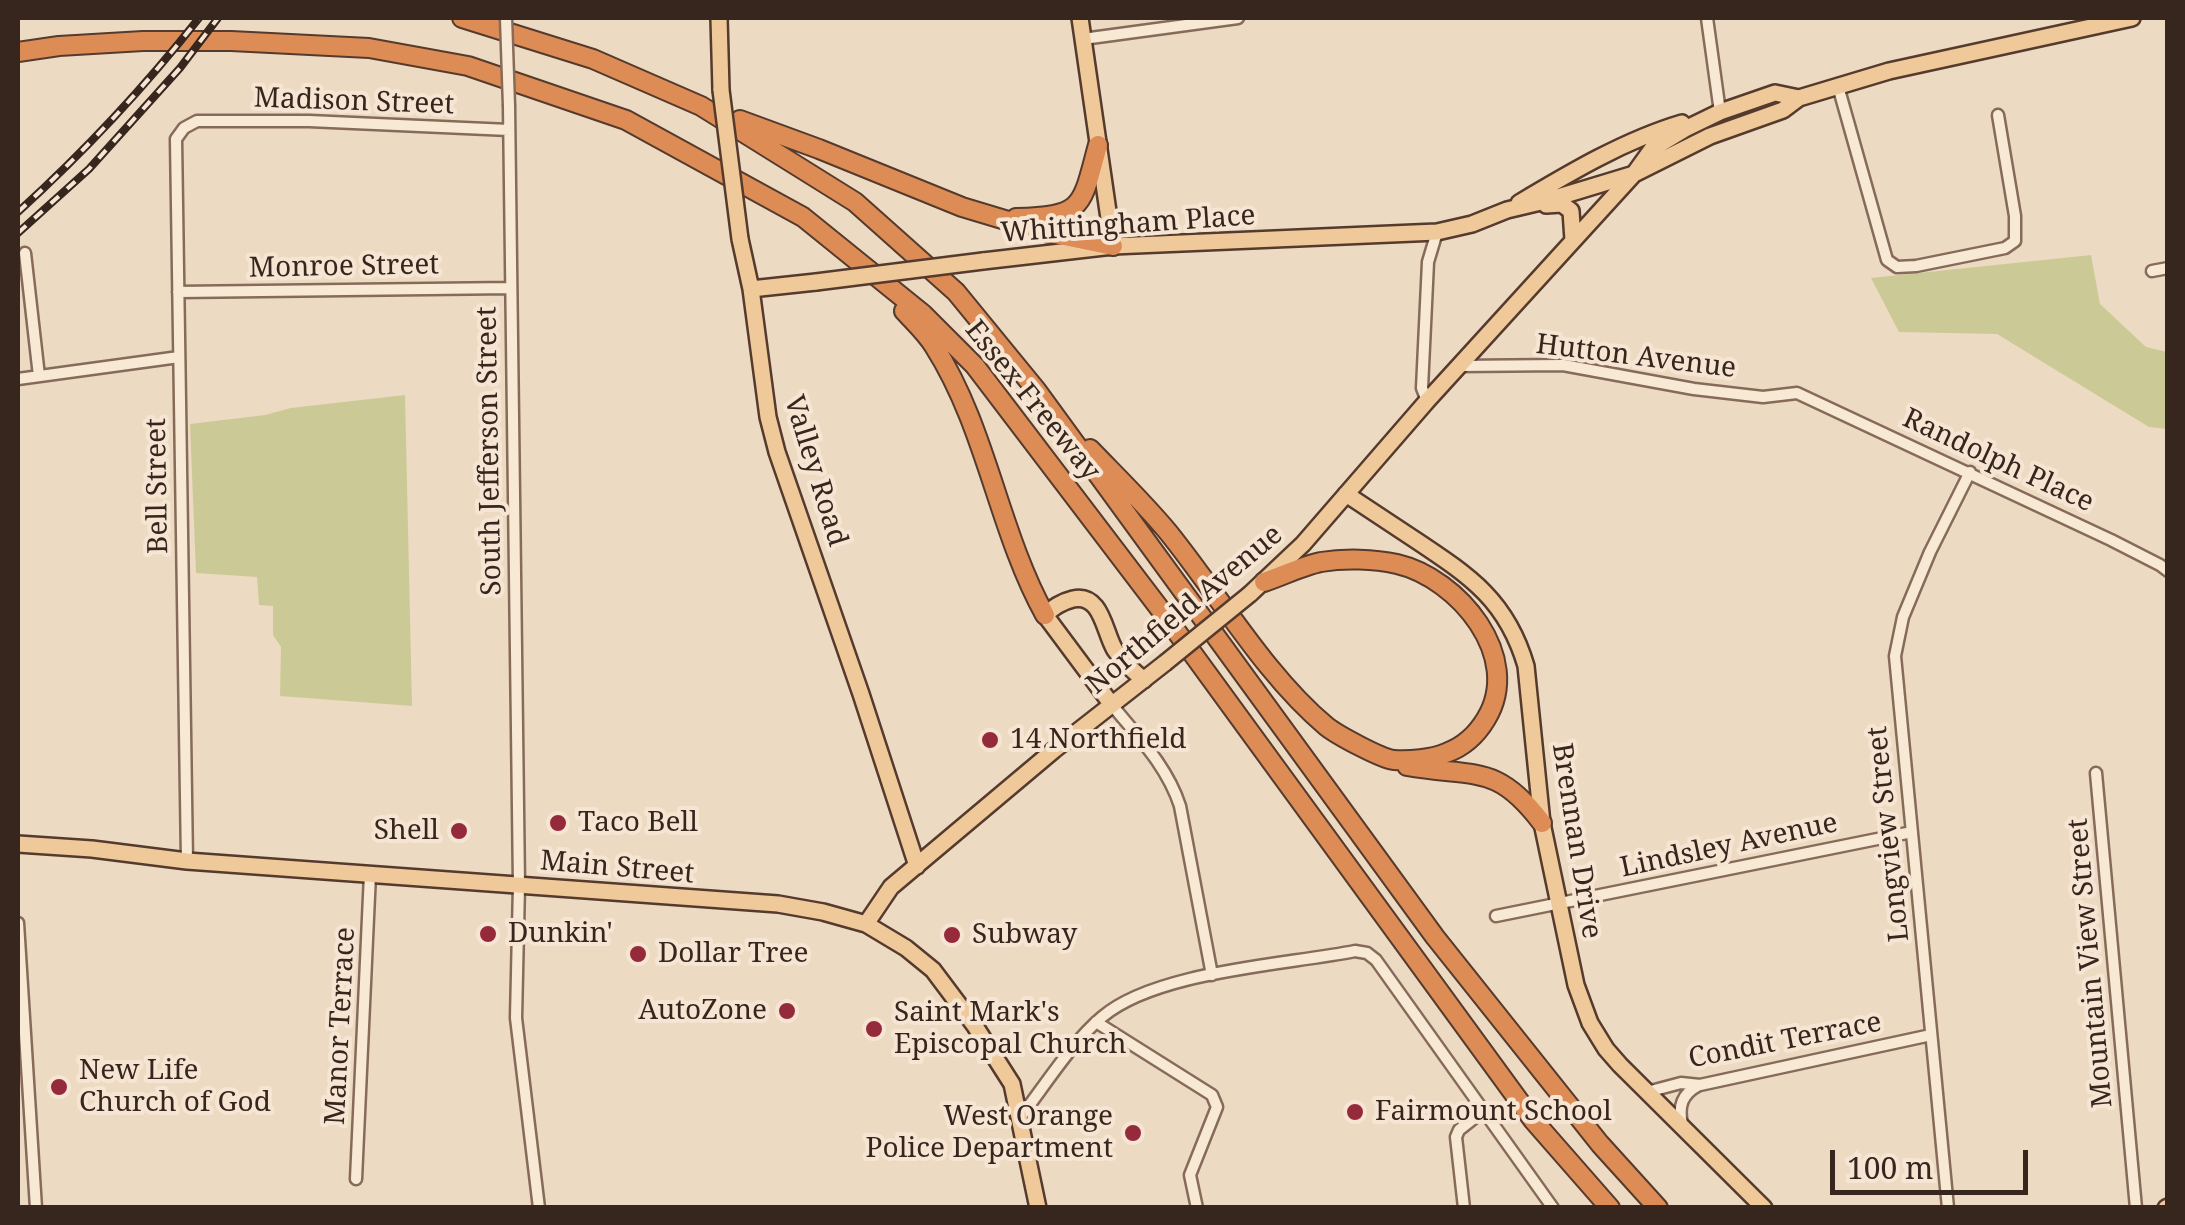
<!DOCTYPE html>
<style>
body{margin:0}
#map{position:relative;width:2185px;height:1225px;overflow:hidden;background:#eddac2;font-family:"Noto Serif",serif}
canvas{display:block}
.frame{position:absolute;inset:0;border:20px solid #37261e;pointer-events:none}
.scale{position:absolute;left:1830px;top:1150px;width:198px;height:45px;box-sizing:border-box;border:5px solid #37261e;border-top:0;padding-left:12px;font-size:30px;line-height:35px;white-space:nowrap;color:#37261e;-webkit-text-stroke:8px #f5e5d2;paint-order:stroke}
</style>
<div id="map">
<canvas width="2185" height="1225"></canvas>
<div class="frame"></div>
<div class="scale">100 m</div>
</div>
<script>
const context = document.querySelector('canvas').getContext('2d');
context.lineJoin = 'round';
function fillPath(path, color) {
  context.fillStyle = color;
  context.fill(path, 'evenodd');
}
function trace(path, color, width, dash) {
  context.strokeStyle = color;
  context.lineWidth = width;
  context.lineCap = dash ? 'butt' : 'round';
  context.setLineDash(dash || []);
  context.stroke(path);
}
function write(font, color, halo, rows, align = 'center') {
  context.font = font + ' "Noto Serif",serif';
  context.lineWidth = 8;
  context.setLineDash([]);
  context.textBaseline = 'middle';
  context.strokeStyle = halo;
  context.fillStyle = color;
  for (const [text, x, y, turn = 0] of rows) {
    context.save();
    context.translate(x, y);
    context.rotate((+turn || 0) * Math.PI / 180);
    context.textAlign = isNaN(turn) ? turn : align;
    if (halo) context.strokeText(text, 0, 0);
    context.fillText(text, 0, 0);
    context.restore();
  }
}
const green = new Path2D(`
 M 2091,255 L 2100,304 L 2146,347 L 2167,352 L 2167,429 L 2149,427 L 1997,334 L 1899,332 L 1871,278 Z
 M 405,395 L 412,706 L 280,696 L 281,647 L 273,635 L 273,606 L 259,605 L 257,577 L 196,573 L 190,424 L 265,415 L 291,408 Z`);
const street = new Path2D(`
 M 1707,18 L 1720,112
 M 1083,39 L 1238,18
 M 1838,86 L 1887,260 L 1897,267 L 1916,266 L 2005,248 L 2015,241 L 2015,216 L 1998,115
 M 509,106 L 519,885 L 516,1018 L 539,1208
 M 25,253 L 39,376
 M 2152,271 L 2168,268
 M 178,292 L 511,288
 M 1459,366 L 1563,365 L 1694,389 L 1763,397 L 1797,393 L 2111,540 L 2160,565 L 2168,571
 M 18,379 L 179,357
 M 1427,401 L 1422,388 L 1428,262 L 1437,232
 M 1112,705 C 1138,737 1167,766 1180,806 L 1212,975
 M 2096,773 L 2136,1208
 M 187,861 L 176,139 L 184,128 L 197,121 L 309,121 L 509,130
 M 1496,916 L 1912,832
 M 18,923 L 36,1208
 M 1096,1022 L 1212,1095 L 1217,1107 L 1190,1175 L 1197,1208
 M 1647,1092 L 1681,1083 L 1700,1085 L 1931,1035
 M 1019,1119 C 1044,1087 1072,1042 1102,1017 C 1156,971 1285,965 1355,951 L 1367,953 L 1376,960 L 1553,1208
 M 1682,1124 C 1678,1106 1682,1094 1699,1085
 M 356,1179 L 370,874
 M 1464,1208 L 1456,1137 L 1459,1130 L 1483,1111
 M 1948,1208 L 1895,656 L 1903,617 L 1930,552 L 1970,472`);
const primary = new Path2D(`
 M 719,18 L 721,90
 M 1080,18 L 1113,246
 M 1519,203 C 1571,172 1625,140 1682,123
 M 1546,205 L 1562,204 L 1571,211 L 1573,240
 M 740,239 L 751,289 L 768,417 L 777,452 L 861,694 L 917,866
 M 983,261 L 1113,246 L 1437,232 L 1472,224 L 1507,210 L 1545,201 L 1634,174 L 1710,136 L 1783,110 L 1799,98 L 1889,71 L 2132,18
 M 751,289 L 816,282
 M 1346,494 C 1370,510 1394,526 1417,541 C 1471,577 1507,601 1526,666 L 1542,823 L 1576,985 L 1590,1023 L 1606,1049 L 1620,1065 L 1764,1208
 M 1250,594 L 1303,544 L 1427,401 L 1634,174 L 1652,149 L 1685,129 L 1720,112 L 1775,93 L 1799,98
 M 1112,705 L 1045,615 C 1054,607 1061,602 1073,599 C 1102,593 1104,632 1115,650 C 1123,662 1133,671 1144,680
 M 18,844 L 92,849 L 187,861 L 778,904 L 823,912 L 866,924 L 906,948 L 933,970 L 975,1026 L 1012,1084 L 1038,1208
 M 866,924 L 891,887 L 1054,750 L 1165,663
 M 2166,1208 L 2168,1207`);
const highway = new Path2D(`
 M 462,18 L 593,59 L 701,106 L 855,202 L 956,292 L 1037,391 L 1435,937 L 1600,1144 L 1658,1208
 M 18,52 L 59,46 L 143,41 L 231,41 L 369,48 L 468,66 L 626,120 L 803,217 L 923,314 L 975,366 L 1163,613 L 1533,1120 L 1610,1208
 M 740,120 L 819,149 L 962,207 L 1045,232 L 1113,246
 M 1016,218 C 1085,216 1081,207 1098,145
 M 904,311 C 914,322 926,333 934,346 C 987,429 998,530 1045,615
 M 1090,449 C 1116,476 1144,503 1168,532 C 1219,595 1265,675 1326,726 C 1337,735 1382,759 1394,760 C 1409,761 1432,759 1446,753 C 1463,747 1477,734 1486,719 C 1524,657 1458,578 1397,564 C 1374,559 1345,558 1321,562 C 1302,566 1282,576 1264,582
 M 1407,766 C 1474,778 1496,762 1542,823`);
const rail = new Path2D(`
 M 18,212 C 84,152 144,88 199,18
 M 18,233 L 89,169 L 180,68 L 218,18`);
const streetBridge = new Path2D(`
 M 506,18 L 509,106`);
const primaryBridge = new Path2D(`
 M 721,90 L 740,239
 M 816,282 L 983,261
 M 1165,663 L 1250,594`);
const markers = [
 [990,740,10,"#952a3b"],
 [558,823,10,"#952a3b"],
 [459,831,10,"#952a3b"],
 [488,934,10,"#952a3b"],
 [952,935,10,"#952a3b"],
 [638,954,10,"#952a3b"],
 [787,1011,10,"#952a3b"],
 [874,1029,10,"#952a3b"],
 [59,1087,10,"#952a3b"],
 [1355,1112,10,"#952a3b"],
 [1133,1133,10,"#952a3b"]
];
const streetNames = [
 ["Madison Street",354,102,2],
 ["Whittingham Place",1128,225,-4],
 ["Monroe Street",344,267,-1],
 ["Hutton Avenue",1636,357,7],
 ["Essex Freeway",1032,401,51],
 ["South Jefferson Street",490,451,-91],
 ["Randolph Place",1998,461,25],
 ["Valley Road",815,471,73],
 ["Bell Street",158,486,-91],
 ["Northfield Avenue",1185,610,-40],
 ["Longview Street",1889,834,-96],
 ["Brennan Drive",1576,841,81],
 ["Lindsley Avenue",1729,846,-12],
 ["Main Street",617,868,5],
 ["Mountain View Street",2091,963,-95],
 ["Manor Terrace",341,1026,-87],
 ["Condit Terrace",1785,1041,-11]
];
const poiNames = [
 ["14 Northfield",1010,740],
 ["Taco Bell",578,823],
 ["Shell",439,831,"right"],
 ["Dunkin'",508,934],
 ["Subway",972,935],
 ["Dollar Tree",658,954],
 ["AutoZone",767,1011,"right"],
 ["Saint Mark's",894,1013],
 ["Episcopal Church",894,1045],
 ["New Life",79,1071],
 ["Church of God",79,1103],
 ["Fairmount School",1375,1112],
 ["West Orange",1113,1117,"right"],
 ["Police Department",1113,1149,"right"]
];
fillPath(green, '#cbca96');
trace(street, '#876b5a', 15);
trace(primary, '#553a2e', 20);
trace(highway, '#553a2e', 22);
trace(street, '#f8e9d5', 10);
trace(primary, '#f0c99a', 15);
trace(highway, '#dc8c54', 18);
trace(rail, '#37261e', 8);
trace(rail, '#f5e5d2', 4, [11]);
trace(streetBridge, '#876b5a', 15, []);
trace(primaryBridge, '#553a2e', 20, []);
trace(streetBridge, '#f8e9d5', 10);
trace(primaryBridge, '#f0c99a', 15);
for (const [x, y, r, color] of markers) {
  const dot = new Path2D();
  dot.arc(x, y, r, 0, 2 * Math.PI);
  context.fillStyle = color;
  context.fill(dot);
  trace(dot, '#f5e5d2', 4);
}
write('28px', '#37261e', '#f5e5d2', streetNames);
write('28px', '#37261e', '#f5e5d2', poiNames, 'left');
</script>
